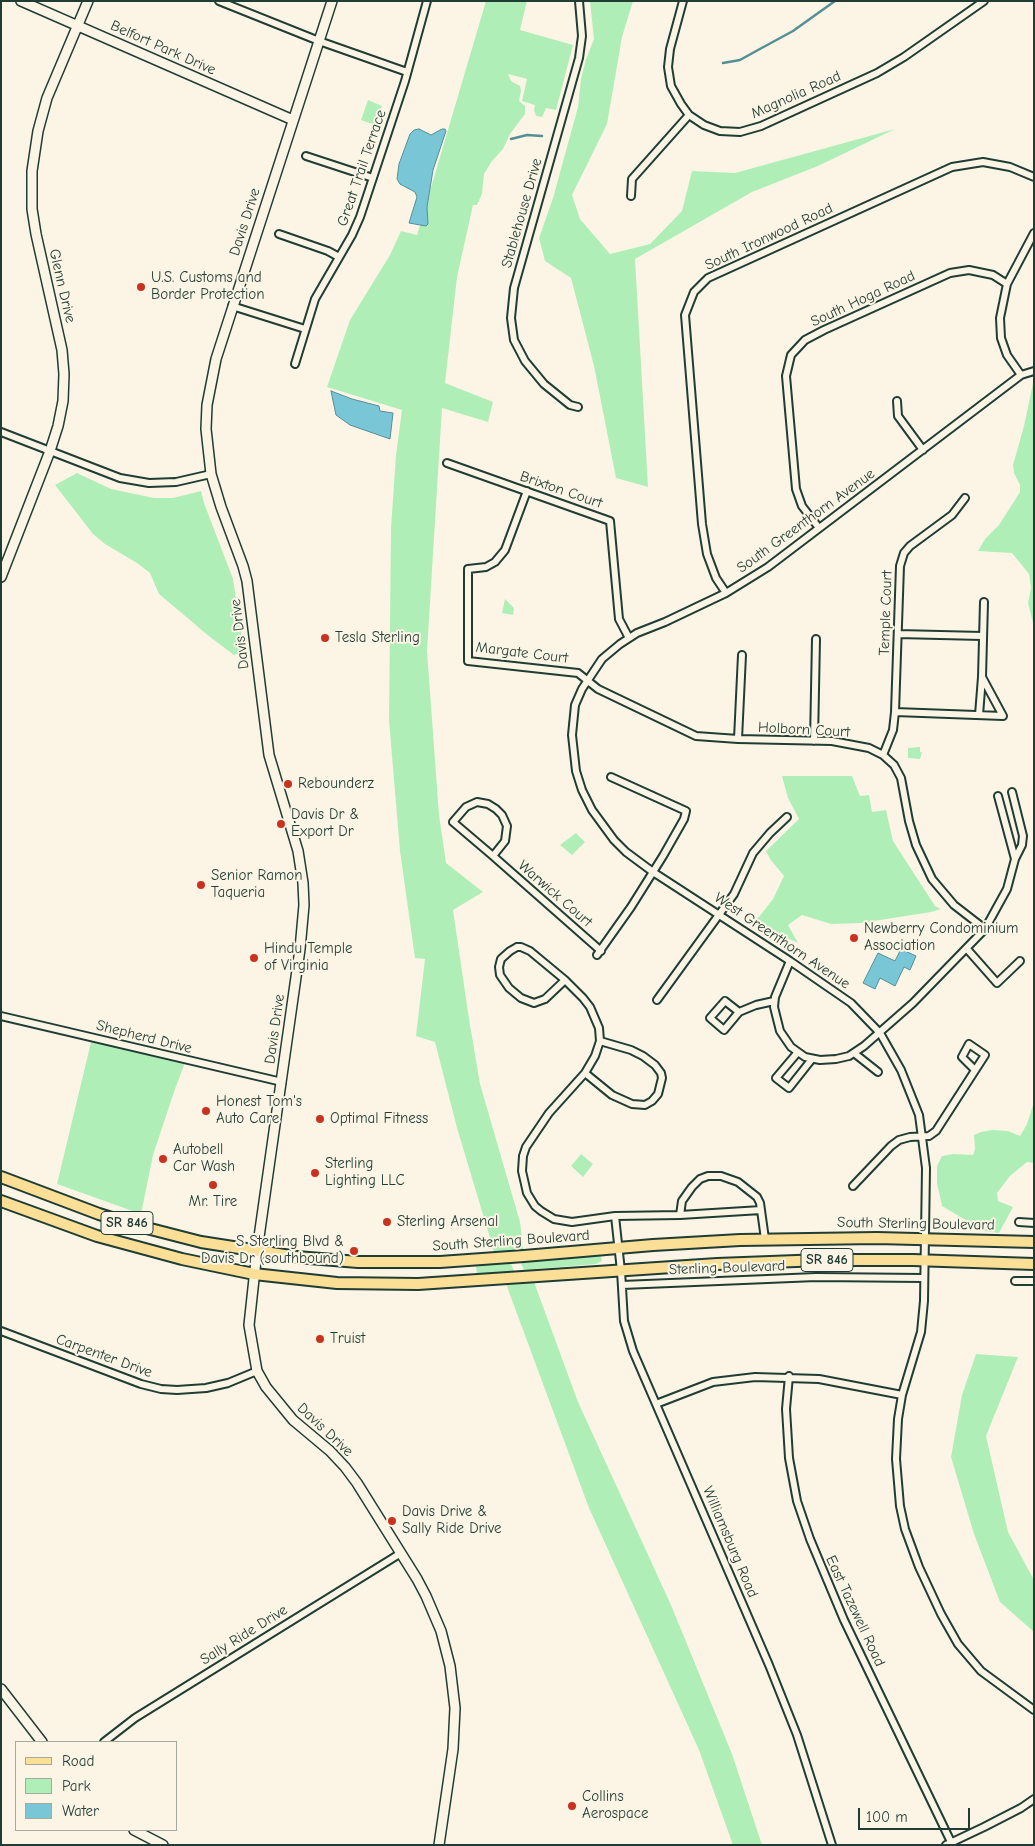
<!DOCTYPE html>
<style>
body{margin:0}
#map{position:relative;width:1035px;height:1846px;overflow:hidden;background:#fcf5e5;font-family:"Comic Neue",sans-serif}
canvas{display:block}
.frame{position:absolute;inset:0;border:2px solid #1f3d34;pointer-events:none}
.legend{position:absolute;left:15px;top:1741px;width:162px;height:90px;box-sizing:border-box;background:#fcf5e5;border:1px solid #a4ab9e;margin:0;padding:6px 9px;list-style:none;font-size:15px;color:#1f3d34}
.legend li{display:flex;align-items:center;gap:10px;height:25px}
.legend b{width:25px;border:1px solid #a4ab9e}
.scale{position:absolute;left:858px;top:1808px;width:112px;height:22px;box-sizing:border-box;border:2px solid #1f3d34;border-top:0;padding-left:6px;font-size:15px;line-height:18px;white-space:nowrap;color:#1f3d34;-webkit-text-stroke:4px #fcf5e5;paint-order:stroke}
</style>
<div id="map">
<canvas width="1035" height="1846"></canvas>
<div class="frame"></div>
<ul class="legend">
<li><b style="height:6px;background:#fbdf96"></b>Road</li>
<li><b style="height:14px;background:#afefb7"></b>Park</li>
<li><b style="height:14px;background:#79c6d7"></b>Water</li>
</ul>
<div class="scale">100 m</div>
</div>
<script>
const ctx = document.querySelector('canvas').getContext('2d');
ctx.lineJoin = 'round';
function fill(path, color) { ctx.fillStyle = color; ctx.fill(path, 'evenodd'); }
const shape = rows => new Path2D(rows.map(r => 'M' + r).join(''));
function stroke(path, color, width, dash) { ctx.strokeStyle = color; ctx.lineWidth = width; ctx.lineCap = dash ? 'butt' : 'round'; ctx.setLineDash(dash || []); ctx.stroke(path); }
function label(font, color, halo, rows, align = 'center') {
  ctx.font = font + ' "Comic Neue",sans-serif'; ctx.lineWidth = 4; ctx.setLineDash([]); ctx.textBaseline = 'middle'; ctx.strokeStyle = halo; ctx.fillStyle = color; for (const [text, x, y, turn = 0] of rows) {
    ctx.save(); ctx.translate(x, y); ctx.rotate((+turn || 0) * Math.PI / 180); ctx.textAlign = isNaN(turn) ? turn : align; if (halo) ctx.strokeText(text, 0, 0); ctx.fillText(text, 0, 0); ctx.restore();
  }
}
const green = shape([
 [486,1,527,1,520,30,573,45,556,110,546,108,542,117,536,116,534,110,535,105,522,101,527,79,508,74,511,81,520,86,521,91,519,101,525,106,525,114,510,134,503,149,492,161,484,174,482,194,477,205,473,205,457,277,445,383,493,402,488,422,442,408,427,651,439,815,446,863,483,892,453,910,469,1019,480,1084,520,1222,524,1256,496,1258,457,1128,435,1042,416,1036,425,959,415,958,400,851,389,720,391,528,396,455,402,410,327,387,350,320,390,255,401,231,417,235],
 [590,1,633,1,622,37,607,124,572,195,580,219,610,254,650,244,682,211,692,171,735,173,895,129,818,166,752,192,635,259,648,487,616,478,594,366,571,278,545,261,539,238,553,198,578,107,581,79,586,59,594,39],
 [368,100,382,106,375,125,361,120],
 [1034,378,1034,627,1028,603,1031,588,1029,574,1012,553,978,551,985,539,999,525,1020,492,1020,485,1014,473,1013,465,1024,426],
 [77,473,111,489,154,498,173,498,201,491,204,503,233,579,244,651,234,655,210,637,159,594,150,573,137,563,105,544,93,534,55,485],
 [505,599,514,608,513,615,502,613],
 [920,747,920,752,922,752,920,759,908,758,908,748],
 [782,776,852,776,860,796,869,795,872,812,886,810,893,841,935,906,941,909,931,912,861,923,831,924,802,915,788,925,798,943,772,931,754,919,759,917,773,899,784,876,770,859,766,851,799,819,788,798],
 [576,833,585,842,572,855,560,845],
 [92,1038,186,1060,175,1089,153,1155,141,1214,57,1184],
 [1034,1102,1034,1163,1027,1162,1010,1176,997,1193,998,1201,1013,1207,999,1233,984,1231,942,1206,937,1183,937,1166,942,1156,953,1154,973,1155,975,1149,974,1135,981,1132,993,1130,1008,1131,1020,1136,1027,1124],
 [581,1154,593,1164,583,1177,571,1166],
 [595,1255,601,1256,602,1261,596,1264,536,1269,525,1273,520,1261],
 [510,1261,515,1274,477,1277,476,1264],
 [534,1282,578,1402,671,1605,732,1754,762,1845,733,1845,699,1750,589,1508,506,1284],
 [976,1354,1018,1357,986,1436,1008,1532,1034,1580,1034,1632,1000,1602,974,1534,951,1457,962,1395]
]);
const water = shape([
 [419,129,431,135,442,129,445,129,446,131,433,170,427,207,428,224,426,226,409,223,417,197,415,192,400,184,397,179,399,164,410,134,414,130,419,129],
 [331,391,352,399,379,406,380,411,393,413,390,439,350,425,336,415,331,391],
 [901,949,916,956,910,970,904,967,895,986,880,978,875,989,863,983,878,953,895,961,901,949]
]);
const stream = shape([
 [723,63,740,60,758,50,793,31,835,1],
 [511,139,527,135,542,136]
]);
const street = shape([
 [219,1,319,41,407,72],
 [683,1,670,49,668,67,671,86,681,104,689,115,704,125,720,131,740,132,761,126,877,73,904,57,984,1],
 [306,156,373,178],
 [631,196,632,179,689,115],
 [279,234,328,251,339,257],
 [232,306,305,329],
 [295,364,315,299,352,235,360,217,405,81,427,1],
 [1034,371,1021,375,768,567,726,593,665,622,637,633,620,644,602,659,582,689,575,705,572,735,576,771,582,790,592,810,614,840,626,852,653,872,790,961,851,1003,880,1033,901,1070,919,1115,926,1168,924,1301,921,1332,902,1395,898,1419,896,1459,900,1506,905,1529,919,1567,941,1614,958,1644,981,1671,1034,1710],
 [1021,375,1007,355,1001,338,1000,318,1007,284,1034,233],
 [897,401,898,416,923,450],
 [578,407,570,405,544,384,525,361,514,340,511,318,514,288,579,58,582,36,579,1],
 [1,432,120,478,149,483,176,482,211,474],
 [447,463,610,521,619,619,629,638],
 [527,491,505,550,495,562,486,567,468,569,468,661,578,673,598,689,696,736,738,739,832,741,869,748,883,755,894,765,901,778,909,821,916,845,932,879,954,905,985,929],
 [819,528,802,506,796,489,786,376,791,355,805,340,824,330,950,273,969,270,993,275,1007,284],
 [726,593,716,578,707,554,702,524,685,315,694,292,708,278,952,167,983,162,1010,167,1034,177],
 [898,634,982,636],
 [895,712,1003,716,982,677],
 [979,715,982,677,984,602],
 [738,739,742,655],
 [814,741,816,639],
 [883,755,893,730,895,712,900,566,904,553,910,546,952,515,965,498],
 [998,796,1015,859],
 [477,802,488,804,496,809,502,815,507,826,505,841,493,856,453,822,466,807,477,802],
 [493,856,601,951],
 [517,947,521,947,530,951,565,980,545,999,534,1003,521,998,509,988,500,975,499,967,501,959,510,951,517,947],
 [967,949,997,983,1020,961],
 [597,955,631,907,663,856,684,819,686,811,611,777],
 [790,961,775,997,774,1007,780,1031,791,1047,805,1057,820,1060,836,1059,849,1056,864,1046,913,1003,985,929,1007,889,1015,859,1022,845,1023,836,1012,792],
 [565,980,583,998,590,1007,599,1028,600,1041,595,1056,585,1073,549,1113,526,1147,523,1156,522,1171,527,1193,535,1206,541,1211,554,1219,572,1222,615,1216,680,1215,761,1210],
 [657,1000,734,894,753,853,770,833,787,817],
 [725,1001,739,1012,724,1030,710,1018,725,1001],
 [739,1012,756,1005,774,1001],
 [1,1016,282,1082],
 [798,1052,776,1078,789,1088,812,1059],
 [854,1053,878,1072],
 [585,1073,612,1095,632,1104,645,1105,652,1101,658,1094,662,1078,661,1073,655,1065,643,1056,631,1050,600,1041],
 [853,1186,891,1146,899,1140,910,1137,929,1136,936,1131,985,1055,969,1044,962,1057,975,1070],
 [680,1215,682,1201,692,1187,700,1179,708,1176,721,1176,738,1182,757,1197,760,1203,765,1239],
 [615,1216,621,1271,624,1321,633,1351,769,1665,797,1735,832,1845],
 [1019,1222,1034,1223],
 [1015,1281,1034,1281],
 [622,1285,816,1277,923,1278],
 [1,1331,141,1384,161,1389,177,1390,206,1388,228,1383,257,1371],
 [789,1376,786,1409,789,1458,797,1501,810,1539,844,1620,951,1842],
 [656,1404,713,1382,755,1377,819,1379,902,1395],
 [104,1742,135,1718,401,1553],
 [946,1845,984,1827,1021,1808,1034,1799]
]);
const secondary = shape([
 [21,1,293,120],
 [332,1,216,359,207,405,206,429,211,474,221,507,243,566,247,581,269,755,298,851,303,883,304,905,300,949,257,1251,249,1325,257,1371,266,1387,293,1420,330,1451,345,1467,357,1483,417,1579,426,1596,441,1631,450,1666,455,1708,453,1749,439,1845],
 [1,577,50,451,58,426,63,401,64,374,62,350,36,234,32,209,32,171,38,131,47,98,88,1],
 [1,1689,42,1742],
 [134,1830,163,1845]
]);
const primary = shape([
 [1,1177,99,1214,131,1224,201,1242,297,1257,358,1262,440,1262,524,1256,653,1245,740,1240,877,1238,1034,1242],
 [1,1201,97,1236,182,1259,254,1274,337,1283,418,1284,717,1264,823,1260,913,1260,1034,1264]
]);
const markers = [
 [141,287,5,"#c8321e"],
 [325,638,5,"#c8321e"],
 [288,784,5,"#c8321e"],
 [281,824,5,"#c8321e"],
 [201,885,5,"#c8321e"],
 [854,938,5,"#c8321e"],
 [254,958,5,"#c8321e"],
 [206,1111,5,"#c8321e"],
 [320,1119,5,"#c8321e"],
 [163,1159,5,"#c8321e"],
 [315,1173,5,"#c8321e"],
 [213,1185,5,"#c8321e"],
 [387,1222,5,"#c8321e"],
 [354,1251,5,"#c8321e"],
 [320,1339,5,"#c8321e"],
 [392,1521,5,"#c8321e"],
 [572,1806,5,"#c8321e"]
];
const shields = [
 [127,1223,52],
 [827,1260,52]
];
const shieldNames = [
 ["SR 846",127,1223],
 ["SR 846",827,1260]
];
const streetNames = [
 ["Belfort Park Drive",163,48,24],
 ["Magnolia Road",796,95,-24],
 ["Great Trail Terrace",362,168,-71],
 ["Stablehouse Drive",522,213,-74],
 ["Davis Drive",245,222,-72],
 ["South Ironwood Road",769,237,-25],
 ["Glenn Drive",62,286,77],
 ["South Hoga Road",863,299,-25],
 ["Brixton Court",561,490,19],
 ["South Greenthorn Avenue",806,521,-36],
 ["Temple Court",886,613,-88],
 ["Davis Drive",240,634,-97],
 ["Margate Court",522,653,7],
 ["Holborn Court",804,730,3],
 ["Warwick Court",555,894,41],
 ["West Greenthorn Avenue",782,941,34],
 ["Davis Drive",275,1029,-82],
 ["Shepherd Drive",144,1037,14],
 ["South Sterling Boulevard",916,1224,1],
 ["South Sterling Boulevard",511,1241,-4],
 ["Sterling Boulevard",727,1268,-2],
 ["Carpenter Drive",104,1356,20],
 ["Davis Drive",325,1430,43],
 ["Williamsburg Road",730,1542,67],
 ["East Tazewell Road",855,1611,65],
 ["Sally Ride Drive",244,1635,-32]
];
const poiNames = [
 ["U.S. Customs and",151,278],
 ["Border Protection",151,295],
 ["Tesla Sterling",335,638],
 ["Rebounderz",298,784],
 ["Davis Dr &",291,815],
 ["Export Dr",291,832],
 ["Senior Ramon",211,876],
 ["Taqueria",211,893],
 ["Newberry Condominium",864,929],
 ["Association",864,946],
 ["Hindu Temple",264,949],
 ["of Virginia",264,966],
 ["Honest Tom's",216,1102],
 ["Auto Care",216,1119],
 ["Optimal Fitness",330,1119],
 ["Autobell",173,1150],
 ["Car Wash",173,1167],
 ["Sterling",325,1164],
 ["Lighting LLC",325,1181],
 ["Mr. Tire",213,1202,"center"],
 ["Sterling Arsenal",397,1222],
 ["S Sterling Blvd &",344,1242,"right"],
 ["Davis Dr (southbound)",344,1259,"right"],
 ["Truist",330,1339],
 ["Davis Drive &",402,1512],
 ["Sally Ride Drive",402,1529],
 ["Collins",582,1797],
 ["Aerospace",582,1814]
];
fill(green, '#afefb7');
fill(water, '#79c6d7');
stroke(water, '#558f96', 1);
stroke(stream, '#558f96', 2.5);
stroke(street, '#1f3d34', 10);
stroke(secondary, '#1f3d34', 12);
stroke(primary, '#1f3d34', 14);
stroke(street, '#fcf5e5', 6);
stroke(secondary, '#fcf5e5', 9);
stroke(primary, '#fbdf96', 10);
for (const [x, y, r, color] of markers) { const dot = new Path2D(); dot.arc(x, y, r, 0, 2 * Math.PI); ctx.fillStyle = color; ctx.fill(dot); stroke(dot, '#fcf5e5', 2); }
for (const [x, y, w] of shields) { const box = new Path2D(); box.roundRect(x - w / 2, y - 11.5, w, 23, 4); ctx.fillStyle = '#fcf5e5'; ctx.fill(box); stroke(box, '#1f3d34', 1); }
label('bold 14px', '#1f3d34', null, shieldNames);
label('15px', '#1f3d34', '#fcf5e5', streetNames);
label('15px', '#1f3d34', '#fcf5e5', poiNames, 'left');
</script>
